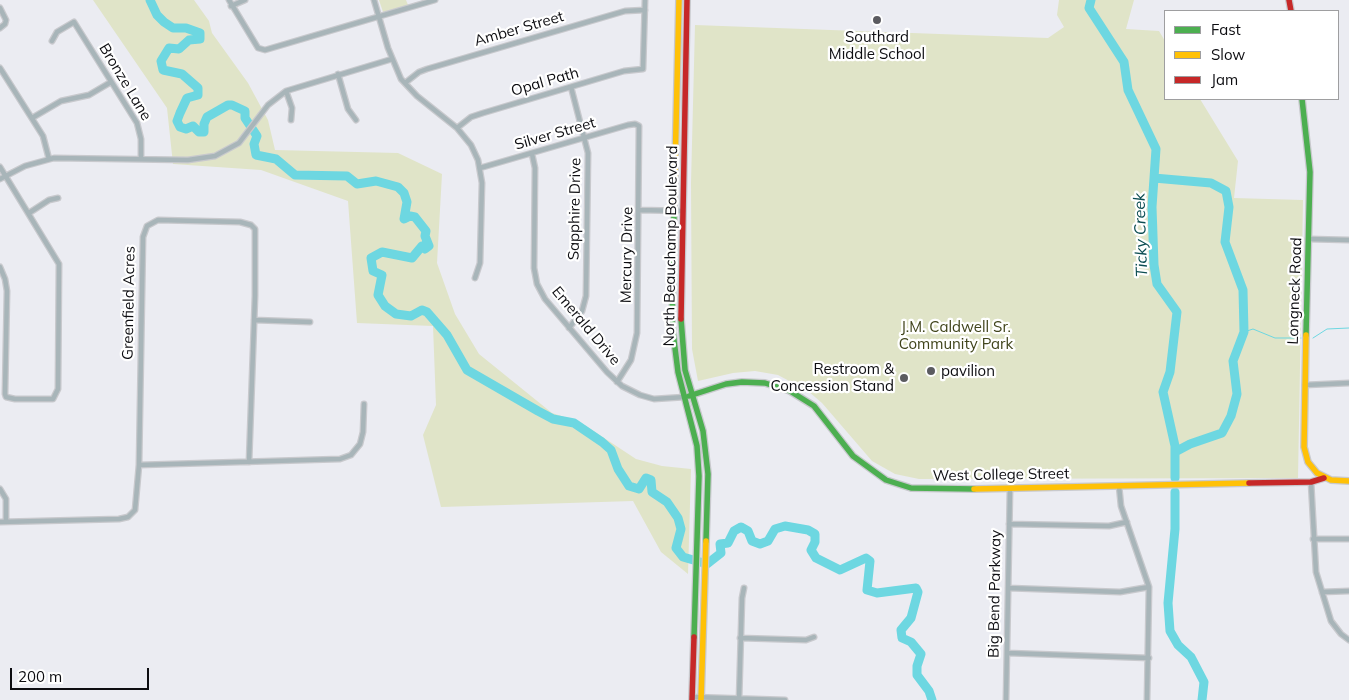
<!DOCTYPE html>
<style>
body{margin:0}
#map{position:relative;width:1349px;height:700px;overflow:hidden;background:#ebecf2;font-family:Mulish,sans-serif}
canvas{display:block}
.legend{position:absolute;left:1164px;top:10px;width:175px;height:90px;box-sizing:border-box;background:#fff;border:1px solid #9e9ea0;margin:0;padding:6px 9px;list-style:none;font-size:15px;color:#0d0d11}
.legend li{display:flex;align-items:center;gap:10px;height:25px}
.legend b{width:25px;border:1px solid #9e9ea0}
.scale{position:absolute;left:10px;top:668px;width:139px;height:22px;box-sizing:border-box;border:2px solid #0d0d11;border-top:0;padding-left:6px;font-size:15px;line-height:18px;white-space:nowrap;color:#0d0d11;-webkit-text-stroke:4px #fff;paint-order:stroke}
</style>
<div id="map">
<canvas width="1349" height="700"></canvas>
<ul class="legend">
<li><b style="height:6px;background:#4caf50"></b>Fast</li>
<li><b style="height:6px;background:#ffc107"></b>Slow</li>
<li><b style="height:6px;background:#c62828"></b>Jam</li>
</ul>
<div class="scale">200 m</div>
</div>
<script>
const ctx = document.querySelector('canvas').getContext('2d');
ctx.lineJoin = 'round';
function fill(path, color) { ctx.fillStyle = color; ctx.fill(path, 'evenodd'); }
const shape = rows => new Path2D(rows.map(r => 'M' + r).join(''));
function stroke(path, color, width, dash) { ctx.strokeStyle = color; ctx.lineWidth = width; ctx.lineCap = dash ? 'butt' : 'round'; ctx.setLineDash(dash || []); ctx.stroke(path); }
function label(font, color, halo, rows, align = 'center') {
  ctx.font = font + ' Mulish,sans-serif'; ctx.lineWidth = 4.5; ctx.setLineDash([]); ctx.textBaseline = 'middle'; ctx.strokeStyle = halo; ctx.fillStyle = color; for (const [text, x, y, turn = 0] of rows) {
    ctx.save(); ctx.translate(x, y); ctx.rotate((+turn || 0) * Math.PI / 180); ctx.textAlign = isNaN(turn) ? turn : align; if (halo) ctx.strokeText(text, 0, 0); ctx.fillText(text, 0, 0); ctx.restore();
  }
}
const green = shape([
 [93,0,194,0,209,21,212,33,248,83,268,120,275,150,398,153,442,174,437,263,455,314,479,354,552,413,580,422,636,459,662,466,691,469,688,574,661,552,633,501,441,507,423,435,436,405,433,326,357,323,348,201,261,170,173,164,167,108],
 [379,0,406,0,408,5,383,12],
 [1059,0,1134,0,1126,29,1159,31,1165,41,1165,99,1200,99,1238,161,1234,198,1303,200,1298,478,919,479,895,474,872,461,822,403,808,391,778,375,755,371,733,373,698,381,692,349,691,183,695,25,1048,38,1064,27,1057,15]
]);
const stream = shape([
 [1244,332,1253,329,1275,338,1301,338],
 [1313,338,1327,329,1349,328]
]);
const river = shape([
 [150,0,157,15,164,22,173,28,186,28,200,33,200,39,189,40,179,49,169,48,161,61,163,70,182,74,198,88,198,95,187,98,180,113,177,121,180,127,186,129,193,126,199,132,204,132,204,124,207,117,228,105,232,105,245,111,245,118,257,136,254,144,256,155,276,159,295,175,347,176,357,184,376,181,398,187,404,193,407,202,404,219,410,216,415,217,426,231,425,236,429,246,425,249,422,246,412,258,382,252,371,258,373,271,382,275,378,295,385,306,396,314,411,316,422,310,427,312,447,335,467,370,538,411,553,419,574,423,602,442,611,450,618,469,629,486,639,489,646,478,651,480,652,492,667,502,678,518,681,529,676,548,683,557,707,564,721,553,720,544,728,543,734,531,741,527,748,531,752,541,760,544,768,541,775,529,785,526,808,530,815,534,815,542,811,550,816,558,840,570,866,558,870,561,867,590,877,593,916,588,918,592,911,618,901,630,902,638,911,642,921,654,917,666,917,675,929,691,932,700],
 [1091,0,1089,8,1124,62,1128,90,1156,149,1152,207,1154,265,1157,284,1177,312,1170,372,1163,392,1175,446,1175,478],
 [1154,178,1211,183,1226,191,1229,207,1225,242,1243,290,1244,332,1233,361,1237,394,1231,416,1222,433,1190,444,1175,452],
 [1175,492,1175,529,1168,603,1170,631,1178,645,1191,657,1204,682,1202,700]
]);
const street = shape([
 [229,0,258,48,265,50,435,0],
 [374,0,388,48,401,79,417,96,457,128,471,145,478,160,482,183,480,263,475,278],
 [231,6,245,0],
 [0,8,6,20,5,24,0,28],
 [52,41,57,32,74,22,137,123,141,139,141,159],
 [0,68,43,136,49,159],
 [338,74,348,109,356,120],
 [405,83,419,72,427,69,625,11,645,10],
 [286,91,292,108,291,120],
 [32,118,61,101,89,95,111,82],
 [457,128,471,117,483,113,624,71,643,69,645,0],
 [532,154,535,168,534,268,537,284,545,299,607,372,622,386,640,395,654,399,685,397],
 [0,167,59,264,58,389,53,399,15,399,6,397,5,394,7,291,5,279,0,267],
 [480,168,628,125,635,124,639,126,637,333,631,360,617,382],
 [0,179,25,166,54,158,188,160,215,156,239,143,268,105,286,91,392,59],
 [640,210,683,211],
 [29,213,49,200,58,198],
 [1308,239,1349,240],
 [254,320,310,322],
 [569,328,582,311,586,296,588,153,571,87],
 [1305,385,1349,383],
 [139,465,340,459,351,455,360,444,363,432,364,404],
 [1311,482,1316,572,1331,621,1341,634,1349,640],
 [1119,486,1121,506,1149,587,1147,700],
 [0,489,6,499,6,522],
 [0,522,119,519,128,517,135,510,139,465,143,237,147,226,158,220,240,222,251,225,255,229,255,296,249,462],
 [1009,524,1109,526,1127,522],
 [1313,539,1349,539],
 [1008,588,1120,592,1149,587],
 [1322,592,1349,591],
 [740,638,806,640,814,637],
 [1007,653,1149,658],
 [692,697,785,700],
 [739,700,742,598,744,588],
 [1006,700,1010,488]
]);
const fast = shape([
 [1302,99,1310,172,1306,335],
 [674,211,672,324,678,372,697,446,699,476,694,637],
 [681,319,685,370,703,431,708,474,706,541],
 [689,396,726,384,742,382,765,383,790,391,814,406,853,456,886,480,911,488,974,489]
]);
const slow = shape([
 [674,211,679,0],
 [1306,335,1304,447,1308,462,1317,473,1331,480,1349,481],
 [974,489,1249,483],
 [701,700,706,541]
]);
const jam = shape([
 [1289,0,1291,11],
 [681,319,687,0],
 [1249,483,1311,482,1324,478],
 [692,700,694,637]
]);
const markers = [
 [877,20,5,"#5b5b60"],
 [931,371,5,"#5b5b60"],
 [904,378,5,"#5b5b60"]
];
const streetNames = [
 ["Amber Street",519,29,-16],
 ["Bronze Lane",125,82,59],
 ["Opal Path",545,82,-16],
 ["Silver Street",555,134,-16],
 ["Sapphire Drive",575,209,-89],
 ["North Beauchamp Boulevard",671,246,-89],
 ["Mercury Drive",627,255,-89],
 ["Longneck Road",1295,291,-88],
 ["Greenfield Acres",129,303,-89],
 ["Emerald Drive",586,326,50],
 ["West College Street",1001,475,-1],
 ["Big Bend Parkway",995,594,-89]
];
const poiNames = [
 ["Southard",877,37],
 ["Middle School",877,54],
 ["Restroom &",894,369,"right"],
 ["Concession Stand",894,386,"right"],
 ["pavilion",941,371,"left"]
];
const parkNames = [
 ["J.M. Caldwell Sr.",956,327],
 ["Community Park",956,344]
];
const waterNames = [
 ["Ticky Creek",1141,235,-92]
];
fill(green, '#e0e4c8');
stroke(stream, '#6dd7e1', 1);
stroke(river, '#6dd7e1', 9);
stroke(street, '#c8c9cd', 7);
stroke(fast, '#c8c9cd', 8);
stroke(slow, '#c8c9cd', 8);
stroke(jam, '#c8c9cd', 8);
stroke(street, '#a8b5b9', 4.5);
stroke(fast, '#4caf50', 5.5);
stroke(slow, '#ffc107', 5.5);
stroke(jam, '#c62828', 5.5);
for (const [x, y, r, color] of markers) { const dot = new Path2D(); dot.arc(x, y, r, 0, 2 * Math.PI); ctx.fillStyle = color; ctx.fill(dot); stroke(dot, '#fff', 2); }
label('15px', '#0d0d11', '#fff', streetNames);
label('15px', '#0d0d11', '#fff', poiNames);
label('15px', '#40441b', '#fff', parkNames);
label('italic 16px', '#0c4d52', '#fff', waterNames);
</script>
